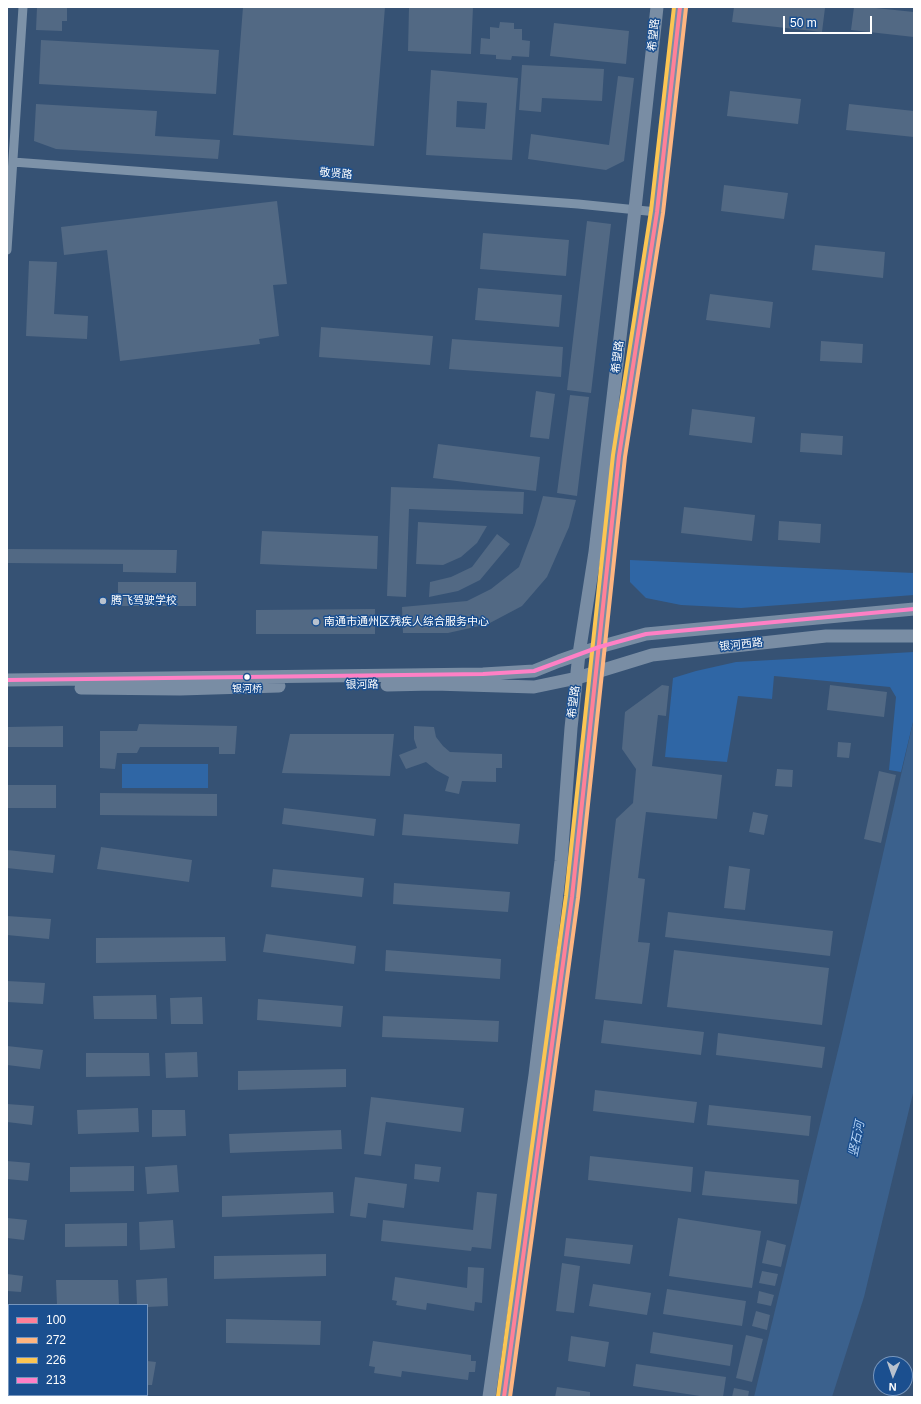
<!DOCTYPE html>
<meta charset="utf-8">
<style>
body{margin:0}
#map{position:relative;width:921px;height:1404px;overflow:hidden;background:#365274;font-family:Helvetica,sans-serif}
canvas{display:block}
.frame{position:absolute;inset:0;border:8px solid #fff;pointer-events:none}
.legend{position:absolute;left:8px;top:1304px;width:140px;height:92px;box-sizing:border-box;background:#1b4f8f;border:1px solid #7695bc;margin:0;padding:5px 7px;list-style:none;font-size:12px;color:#fff}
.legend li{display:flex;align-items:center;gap:8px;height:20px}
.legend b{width:20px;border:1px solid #7695bc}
.north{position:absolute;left:873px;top:1356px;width:40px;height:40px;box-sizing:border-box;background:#1b4f8f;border:1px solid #7695bc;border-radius:50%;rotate:182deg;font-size:11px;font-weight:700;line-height:16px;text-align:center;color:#fff}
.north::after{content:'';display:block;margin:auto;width:14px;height:18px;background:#b9c2ce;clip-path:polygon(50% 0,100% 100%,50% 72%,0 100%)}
.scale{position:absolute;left:783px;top:16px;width:89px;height:18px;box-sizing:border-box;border:2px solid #fff;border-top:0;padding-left:5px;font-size:12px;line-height:14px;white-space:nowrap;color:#fff;-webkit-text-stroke:3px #1b4f8f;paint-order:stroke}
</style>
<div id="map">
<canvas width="921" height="1404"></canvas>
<div class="frame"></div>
<ul class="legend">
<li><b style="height:5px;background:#ff8098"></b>100</li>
<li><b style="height:5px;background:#ffb580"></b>272</li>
<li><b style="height:5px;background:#fcc553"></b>226</li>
<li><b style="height:5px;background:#ff80c5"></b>213</li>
</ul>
<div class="north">N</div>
<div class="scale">50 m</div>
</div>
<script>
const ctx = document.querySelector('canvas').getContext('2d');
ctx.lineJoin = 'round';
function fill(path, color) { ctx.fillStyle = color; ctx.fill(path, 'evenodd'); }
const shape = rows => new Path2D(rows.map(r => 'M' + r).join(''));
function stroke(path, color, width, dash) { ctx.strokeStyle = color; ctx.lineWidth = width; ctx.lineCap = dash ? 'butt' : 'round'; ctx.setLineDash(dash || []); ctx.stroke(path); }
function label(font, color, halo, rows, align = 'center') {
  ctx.font = font + ' Helvetica,"Noto Sans SC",sans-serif'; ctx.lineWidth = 3; ctx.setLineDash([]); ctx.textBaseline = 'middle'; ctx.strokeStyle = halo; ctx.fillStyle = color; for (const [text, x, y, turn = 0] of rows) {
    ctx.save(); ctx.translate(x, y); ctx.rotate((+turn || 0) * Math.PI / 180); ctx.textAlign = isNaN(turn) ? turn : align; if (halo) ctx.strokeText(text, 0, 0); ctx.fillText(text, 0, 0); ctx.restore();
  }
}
const green = shape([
 [630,560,914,573,914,595,741,608,681,605,646,598,630,582],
 [914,652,914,718,901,772,889,770,896,697,890,687,774,676,772,699,738,696,727,762,665,757,673,678,696,671,736,662],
 [122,764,208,764,208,788,122,788]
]);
const water = shape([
 [914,718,914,1089,864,1297,832,1397,754,1397,841,1038]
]);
const building = shape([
 [37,7,67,7,67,21,62,21,62,31,36,30],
 [243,7,385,7,374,146,233,135],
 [409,7,473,7,471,54,408,51],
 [734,7,825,8,822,32,732,22],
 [854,7,866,7,914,12,914,37,851,30],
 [500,22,514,23,514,29,522,29,522,40,530,41,529,57,512,56,511,60,496,59,496,55,480,54,481,38,490,39,490,27,499,28],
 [554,23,629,31,626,64,550,56],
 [41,40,219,50,216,94,39,84],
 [522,65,604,69,602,101,542,98,541,112,519,110],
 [431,70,518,78,512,160,426,155],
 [457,101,487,103,485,129,456,127],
 [618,76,634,78,624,161,606,170,528,159,531,134,609,145],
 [730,91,801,99,798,124,727,116],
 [36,104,157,111,155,136,220,140,218,159,56,149,34,141],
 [849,104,914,111,914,137,846,130],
 [724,185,788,193,784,219,721,211],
 [277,201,287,284,273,285,279,336,259,339,260,344,120,361,107,250,64,255,61,227],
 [587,221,611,224,591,393,567,390],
 [483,233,569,240,566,276,480,269],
 [815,245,885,252,883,278,812,270],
 [29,261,57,262,54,314,88,316,87,339,26,336],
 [478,288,562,295,559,327,475,320],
 [710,294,773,302,770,328,706,320],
 [321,327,433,336,430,365,319,357],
 [452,339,563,347,561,377,449,369],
 [821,341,863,344,862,363,820,361],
 [536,391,555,394,549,439,530,437],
 [570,395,589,397,577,496,557,493],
 [692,409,755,417,752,443,689,435],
 [801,433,843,436,842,455,800,452],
 [438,444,540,457,536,491,433,478],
 [391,487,524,492,523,514,409,509,406,597,387,596],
 [543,496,576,500,569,527,547,577,522,606,488,624,448,633,403,633,402,607,467,601,491,589,519,567,535,525],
 [684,507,755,515,752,541,681,533],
 [779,521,821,524,820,543,778,540],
 [418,522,487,526,477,543,461,557,443,565,416,564],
 [262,531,378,536,377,569,260,564],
 [497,534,510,544,480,580,458,591,429,597,430,582,451,577,472,567],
 [7,549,177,550,176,573,123,572,123,564,7,563],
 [118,582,196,582,196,606,118,606],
 [375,609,375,634,256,634,256,610],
 [662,685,669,686,666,716,658,715,652,766,722,775,717,819,646,812,638,878,645,879,638,942,650,943,642,1004,595,999,616,819,633,803,636,769,622,749,625,712],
 [830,685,887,692,884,717,827,710],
 [139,724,237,726,235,754,219,754,219,747,140,747,137,753,117,753,115,769,100,768,100,731,137,731],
 [63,726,63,747,7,747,7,727],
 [414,726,434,727,436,737,443,746,450,752,502,754,502,768,496,768,496,782,462,781,459,794,445,791,449,777,436,770,426,762,406,769,399,755,417,748,414,739],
 [290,734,394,734,390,776,282,773],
 [838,742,851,743,849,758,837,757],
 [777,769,793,770,792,787,775,786],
 [879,771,896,775,881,843,864,839],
 [7,785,56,785,56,808,7,808],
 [100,793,217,794,217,816,100,815],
 [284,808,376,819,374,836,282,824],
 [753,812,768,815,764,835,749,832],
 [404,814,520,824,518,844,402,835],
 [101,847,192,860,189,882,97,869],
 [7,850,55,855,53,873,7,868],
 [729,866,750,869,745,910,724,908],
 [273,869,364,878,362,897,271,887],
 [394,883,510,892,508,912,393,904],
 [668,912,833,931,830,956,665,937],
 [7,916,51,919,49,939,7,935],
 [266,934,356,946,354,964,263,952],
 [225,937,226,961,96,963,96,938],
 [386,950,501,959,500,979,385,971],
 [674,950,829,968,822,1025,667,1007],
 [7,981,45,983,43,1004,7,1002],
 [156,995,157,1019,94,1019,93,996],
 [202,997,203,1024,171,1024,170,998],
 [258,999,343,1006,341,1027,257,1020],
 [383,1016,499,1021,498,1042,382,1037],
 [604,1020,704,1032,701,1055,601,1043],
 [718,1033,825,1047,822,1068,716,1055],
 [7,1046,43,1050,40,1069,7,1065],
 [197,1052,198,1077,166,1078,165,1053],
 [86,1053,149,1053,150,1076,86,1077],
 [346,1069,346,1087,238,1090,238,1071],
 [595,1090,697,1102,694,1123,593,1111],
 [371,1097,464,1108,461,1132,386,1122,381,1156,364,1154],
 [7,1104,34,1106,32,1125,7,1122],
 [709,1105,811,1116,809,1136,707,1125],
 [138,1108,139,1132,78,1134,77,1110],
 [152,1110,185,1110,186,1136,152,1137],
 [341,1130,342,1149,230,1153,229,1134],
 [590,1156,693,1167,691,1192,588,1180],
 [7,1161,30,1163,28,1181,7,1179],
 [415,1164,441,1167,439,1182,414,1179],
 [177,1165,179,1192,147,1194,145,1167],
 [134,1166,134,1191,70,1192,70,1167],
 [705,1171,799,1180,797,1204,702,1195],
 [355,1177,407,1184,404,1208,368,1203,366,1218,350,1216],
 [333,1192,334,1213,222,1217,222,1196],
 [477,1192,497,1194,491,1249,472,1247,471,1251,381,1241,383,1220,473,1230],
 [7,1218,27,1220,24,1240,7,1238],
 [678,1218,761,1231,752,1288,669,1276],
 [173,1220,175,1248,140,1250,139,1222],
 [127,1223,127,1246,65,1247,65,1224],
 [566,1238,633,1245,630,1264,564,1256],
 [767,1240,786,1245,781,1267,762,1263],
 [326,1254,326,1276,214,1279,214,1256],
 [562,1263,580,1266,574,1313,556,1311],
 [468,1267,484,1268,482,1303,475,1302,474,1311,427,1303,426,1310,396,1305,397,1301,392,1300,395,1277,467,1288],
 [762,1271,778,1274,775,1286,759,1283],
 [7,1274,23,1276,21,1292,7,1291],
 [167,1278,168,1306,147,1307,147,1305,137,1305,136,1280],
 [56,1280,118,1280,119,1305,57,1305],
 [593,1284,651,1293,647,1315,589,1306],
 [667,1289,746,1301,742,1326,663,1314],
 [759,1291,774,1295,771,1306,757,1303],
 [756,1311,770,1315,767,1330,752,1326],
 [226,1319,321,1321,320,1345,226,1343],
 [7,1332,9,1332,9,1351,7,1351],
 [653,1332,733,1345,730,1366,650,1353],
 [746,1335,763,1339,752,1382,736,1378],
 [571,1336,609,1342,605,1367,568,1361],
 [373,1341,471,1355,471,1361,476,1361,475,1372,469,1372,468,1380,402,1371,401,1377,374,1373,375,1367,369,1366],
 [147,1361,156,1362,152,1385,147,1385],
 [636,1364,726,1377,723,1397,707,1397,633,1386],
 [557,1387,590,1392,590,1397,555,1397],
 [734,1388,749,1391,748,1397,732,1397]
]);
const street = shape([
 [13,162,578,204,657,212],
 [7,250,23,7]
]);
const secondary = shape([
 [7,680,483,674,534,671,559,661,599,647,646,634,914,609],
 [387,685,434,684,534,687,577,678,652,655,826,636,914,636],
 [81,688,180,689,279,686],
 [489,1397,535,1075,561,861,571,728,579,654,595,552,635,209,657,7],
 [504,1397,572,897,619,456,657,212,680,7]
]);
const bus1 = shape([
 [504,1397,572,897,619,456,657,212,680,7]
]);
const bus2 = shape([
 [510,1397,578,898,625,457,663,213,686,8]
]);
const bus3 = shape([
 [498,1396,566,896,613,455,651,211,674,7]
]);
const bus4 = shape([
 [7,680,483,674,534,671,599,647,646,634,914,609]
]);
const markers = [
 [103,601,4,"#b9c2ce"],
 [316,622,4,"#b9c2ce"],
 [247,677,3.5,"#fff"]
];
const busNames = [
 ["银河桥",247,689]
];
const streetNames = [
 ["希望路",654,35,-84],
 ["敬贤路",336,174,4],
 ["希望路",618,357,-83],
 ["银河西路",741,645,-6],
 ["银河路",362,685,-1],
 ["希望路",574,702,-83]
];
const poiNames = [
 ["腾飞驾驶学校",111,601],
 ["南通市通州区残疾人综合服务中心",324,622]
];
const waterNames = [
 ["竖石河",857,1139,-78]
];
fill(green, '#2f66a5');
fill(water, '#3b618d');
fill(building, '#526984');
stroke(street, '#7d92a8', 9);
stroke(secondary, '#798da4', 13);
stroke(bus1, '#ff8098', 4);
stroke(bus2, '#ffb580', 4);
stroke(bus3, '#fcc553', 4);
stroke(bus4, '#ff80c5', 4);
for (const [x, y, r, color] of markers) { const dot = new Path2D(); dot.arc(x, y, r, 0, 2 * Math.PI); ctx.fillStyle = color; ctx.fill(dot); stroke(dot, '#1b4f8f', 1.5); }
label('10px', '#fff', '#1b4f8f', busNames);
label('11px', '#fff', '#1b4f8f', streetNames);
label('11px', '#fff', '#1b4f8f', poiNames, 'left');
label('italic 12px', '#b5d3f5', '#1b4f8f', waterNames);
</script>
